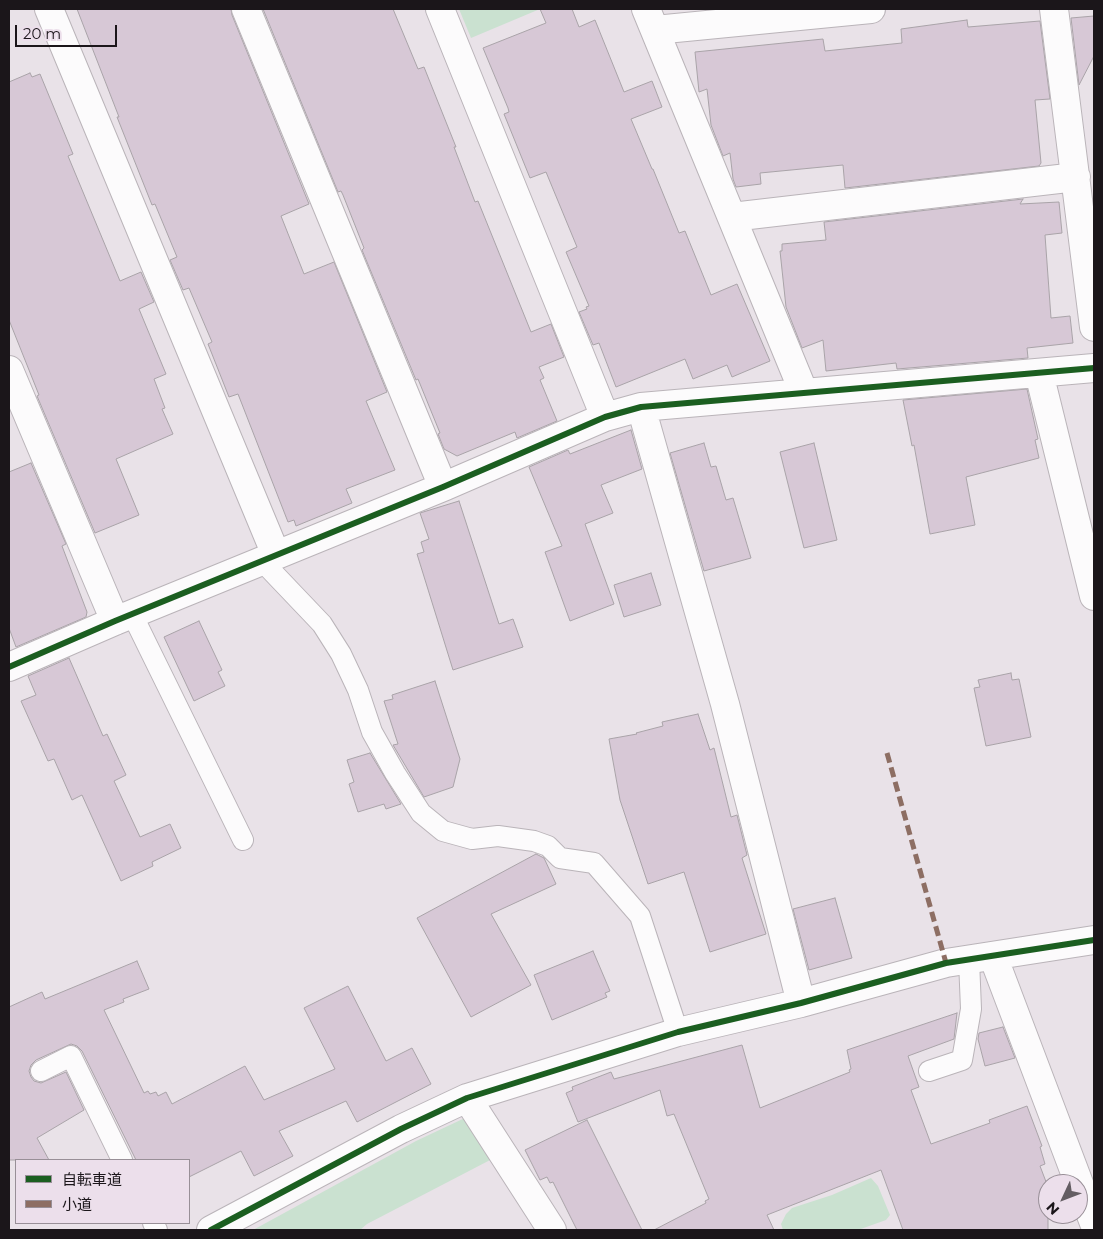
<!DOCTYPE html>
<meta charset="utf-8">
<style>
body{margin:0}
#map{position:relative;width:1103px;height:1239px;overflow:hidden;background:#e9e2e8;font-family:Montserrat,"Noto Sans JP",sans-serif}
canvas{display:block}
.frame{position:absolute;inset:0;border:10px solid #1b161a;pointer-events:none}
.legend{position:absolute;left:15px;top:1159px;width:175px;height:65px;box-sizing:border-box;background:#ecdfeb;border:1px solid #988f97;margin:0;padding:6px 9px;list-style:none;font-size:15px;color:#1b161a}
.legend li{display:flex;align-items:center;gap:10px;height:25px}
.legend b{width:25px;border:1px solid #988f97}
.north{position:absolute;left:1038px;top:1174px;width:50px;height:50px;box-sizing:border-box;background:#ecdfeb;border:1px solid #988f97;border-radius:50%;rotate:227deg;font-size:14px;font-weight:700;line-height:20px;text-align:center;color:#1b161a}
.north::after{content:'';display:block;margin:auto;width:18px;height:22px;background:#635d62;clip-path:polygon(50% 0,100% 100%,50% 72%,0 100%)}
.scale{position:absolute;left:15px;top:25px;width:102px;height:22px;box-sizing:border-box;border:2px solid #1b161a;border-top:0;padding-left:6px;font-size:15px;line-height:18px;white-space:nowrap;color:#1b161a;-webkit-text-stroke:4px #ecdfeb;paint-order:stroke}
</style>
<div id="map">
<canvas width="1103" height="1239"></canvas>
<div class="frame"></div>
<ul class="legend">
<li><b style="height:6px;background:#1b5e20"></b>自転車道</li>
<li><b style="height:6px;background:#8d6e63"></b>小道</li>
</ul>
<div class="north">N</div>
<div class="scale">20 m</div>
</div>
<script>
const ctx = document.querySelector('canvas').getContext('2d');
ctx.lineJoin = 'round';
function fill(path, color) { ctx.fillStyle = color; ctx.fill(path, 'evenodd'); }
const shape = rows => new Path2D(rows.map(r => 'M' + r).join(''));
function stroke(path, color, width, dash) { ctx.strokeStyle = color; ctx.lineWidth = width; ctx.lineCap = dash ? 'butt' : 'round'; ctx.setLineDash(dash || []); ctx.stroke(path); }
const green = shape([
 [459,9,540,9,471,38],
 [467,1117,494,1158,367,1224,360,1230,253,1230,416,1141],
 [871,1178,878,1186,890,1215,886,1220,858,1230,783,1230,781,1224,786,1214,792,1208,832,1195]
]);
const building = shape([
 [77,9,231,9,232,15,309,204,281,216,304,274,334,262,387,392,366,401,395,470,346,489,352,503,296,526,294,520,288,522,238,394,229,397,208,344,212,342,189,288,183,290,170,260,177,257,155,204,152,205,117,117,119,117,77,9],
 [263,9,393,9,418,69,424,67,456,147,454,147,475,202,478,201,531,332,551,324,564,357,539,367,544,378,540,380,557,421,517,438,515,432,457,456,444,449,438,434,440,433,418,379,416,380,362,250,364,248,343,195,341,191,338,192,263,9],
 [540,9,572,9,579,27,595,20,624,92,652,81,662,107,631,119,652,169,653,169,679,233,685,231,711,295,737,284,770,361,732,377,727,365,693,379,685,359,616,387,599,343,593,345,579,312,587,309,586,307,589,306,566,252,577,247,546,172,530,178,504,114,509,112,508,108,483,48,546,23,540,9],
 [1094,16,1094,56,1079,85,1071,18,1094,16],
 [967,20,968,27,1040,21,1050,99,1035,100,1041,163,1039,166,845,188,843,165,760,173,761,184,736,187,733,179,730,153,723,156,711,125,707,89,699,92,695,52,823,39,825,51,902,43,901,29,967,20],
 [30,73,32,77,40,74,73,154,68,156,120,281,141,272,154,302,139,309,166,374,154,379,165,408,162,409,173,434,116,459,139,515,95,533,37,396,39,395,9,320,9,82,30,73],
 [1023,199,1020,204,1059,202,1062,233,1045,235,1051,318,1070,316,1073,343,1027,348,1028,358,897,369,896,363,826,371,823,340,802,348,786,307,780,251,782,251,782,244,826,240,824,222,1023,199],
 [1027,389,1038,439,1035,440,1039,458,966,477,975,525,930,534,914,445,912,446,903,400,1027,389],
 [631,430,642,469,601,485,613,513,585,524,614,604,570,621,545,552,562,546,529,467,568,450,570,454,631,430],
 [704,443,711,467,716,466,726,500,733,498,751,558,704,571,670,453,704,443],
 [814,443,837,540,804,548,780,452,814,443],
 [31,463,66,544,62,546,87,612,86,617,16,647,9,628,9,472,31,463],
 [459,501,499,624,513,619,523,647,453,670,417,554,424,552,421,542,429,539,420,513,459,501],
 [651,573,661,605,624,617,614,585,651,573],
 [199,621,222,670,218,672,225,686,194,701,164,637,199,621],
 [69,658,103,736,107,734,126,775,114,781,140,837,170,824,181,848,152,862,153,866,121,881,82,795,72,800,54,759,48,761,21,701,36,695,28,676,69,658],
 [1011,673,1012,680,1019,679,1031,737,986,746,974,688,980,687,978,680,1011,673],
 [435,681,460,759,453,787,424,797,393,745,398,744,384,701,393,699,392,695,435,681],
 [698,714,710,750,714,748,731,817,737,815,747,855,742,858,766,934,710,952,684,872,648,884,620,800,609,739,637,734,636,733,663,726,662,722,698,714],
 [370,753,401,804,386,809,384,804,358,812,349,784,354,782,347,760,370,753],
 [536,854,544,858,556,884,491,914,531,985,471,1017,417,918,536,854],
 [835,898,852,958,809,970,793,909,835,898],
 [593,951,610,991,605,993,607,997,552,1020,534,975,593,951],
 [137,961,149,989,123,999,124,1002,104,1010,144,1093,148,1091,150,1094,156,1092,158,1096,166,1092,172,1104,245,1066,264,1100,335,1069,304,1008,348,986,386,1061,412,1048,431,1084,357,1122,346,1101,279,1131,293,1156,254,1176,241,1151,189,1177,189,1160,136,1160,82,1051,77,1046,71,1044,36,1060,31,1065,29,1071,31,1077,34,1081,41,1083,66,1072,84,1110,37,1138,49,1160,9,1160,9,1007,42,992,45,999,137,961],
 [957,1013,954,1039,908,1056,919,1087,911,1090,931,1144,990,1123,989,1120,1027,1106,1042,1146,1040,1147,1045,1164,1040,1166,1048,1187,1048,1230,903,1230,881,1170,767,1215,774,1230,654,1230,706,1203,705,1201,709,1199,674,1114,667,1116,660,1090,578,1122,566,1093,573,1090,572,1087,611,1072,614,1079,742,1045,760,1108,850,1072,849,1070,851,1069,847,1050,957,1013],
 [1003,1027,1015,1058,985,1066,978,1039,979,1033,1003,1027],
 [587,1120,642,1230,577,1230,553,1182,550,1183,547,1177,540,1180,525,1150,587,1120]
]);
const service = shape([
 [262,561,322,624,341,654,358,690,372,732,395,773,421,813,443,831,472,839,498,836,534,841,548,846,560,858,594,863,640,916,678,1032],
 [132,614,243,840],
 [41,1071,71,1056,122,1160],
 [929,1071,962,1060,971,1009,969,960],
 [153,1223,157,1230]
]);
const minor = shape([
 [49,9,276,555],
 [246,9,443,487],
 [440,9,605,417],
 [646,9,804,393],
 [1054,9,1094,327],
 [655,30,871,9],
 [732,217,1076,177],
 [9,370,115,621],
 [1039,373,1094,596],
 [641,407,725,704,801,1003],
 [9,667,115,621,443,487,605,417,641,407,1094,368],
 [993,956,1094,1223],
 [467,1098,552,1230],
 [211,1230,401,1129,467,1098,678,1032,801,1003,946,963,1094,940]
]);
const quiet = shape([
 [887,753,946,963]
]);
const cycleway = shape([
 [9,667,115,621,443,487,605,417,641,407,1094,368],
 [211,1230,401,1129,467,1098,678,1032,801,1003,946,963,1094,940]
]);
fill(green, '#cae1d0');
fill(building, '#d7c8d6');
stroke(building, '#a9a3a8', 1);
stroke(service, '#bab4b9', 22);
stroke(minor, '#bab4b9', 30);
stroke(service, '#fcfbfc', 20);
stroke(minor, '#fcfbfc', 28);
stroke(quiet, '#8d6e63', 5, [10, 5]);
stroke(cycleway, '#1b5e20', 6);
</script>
